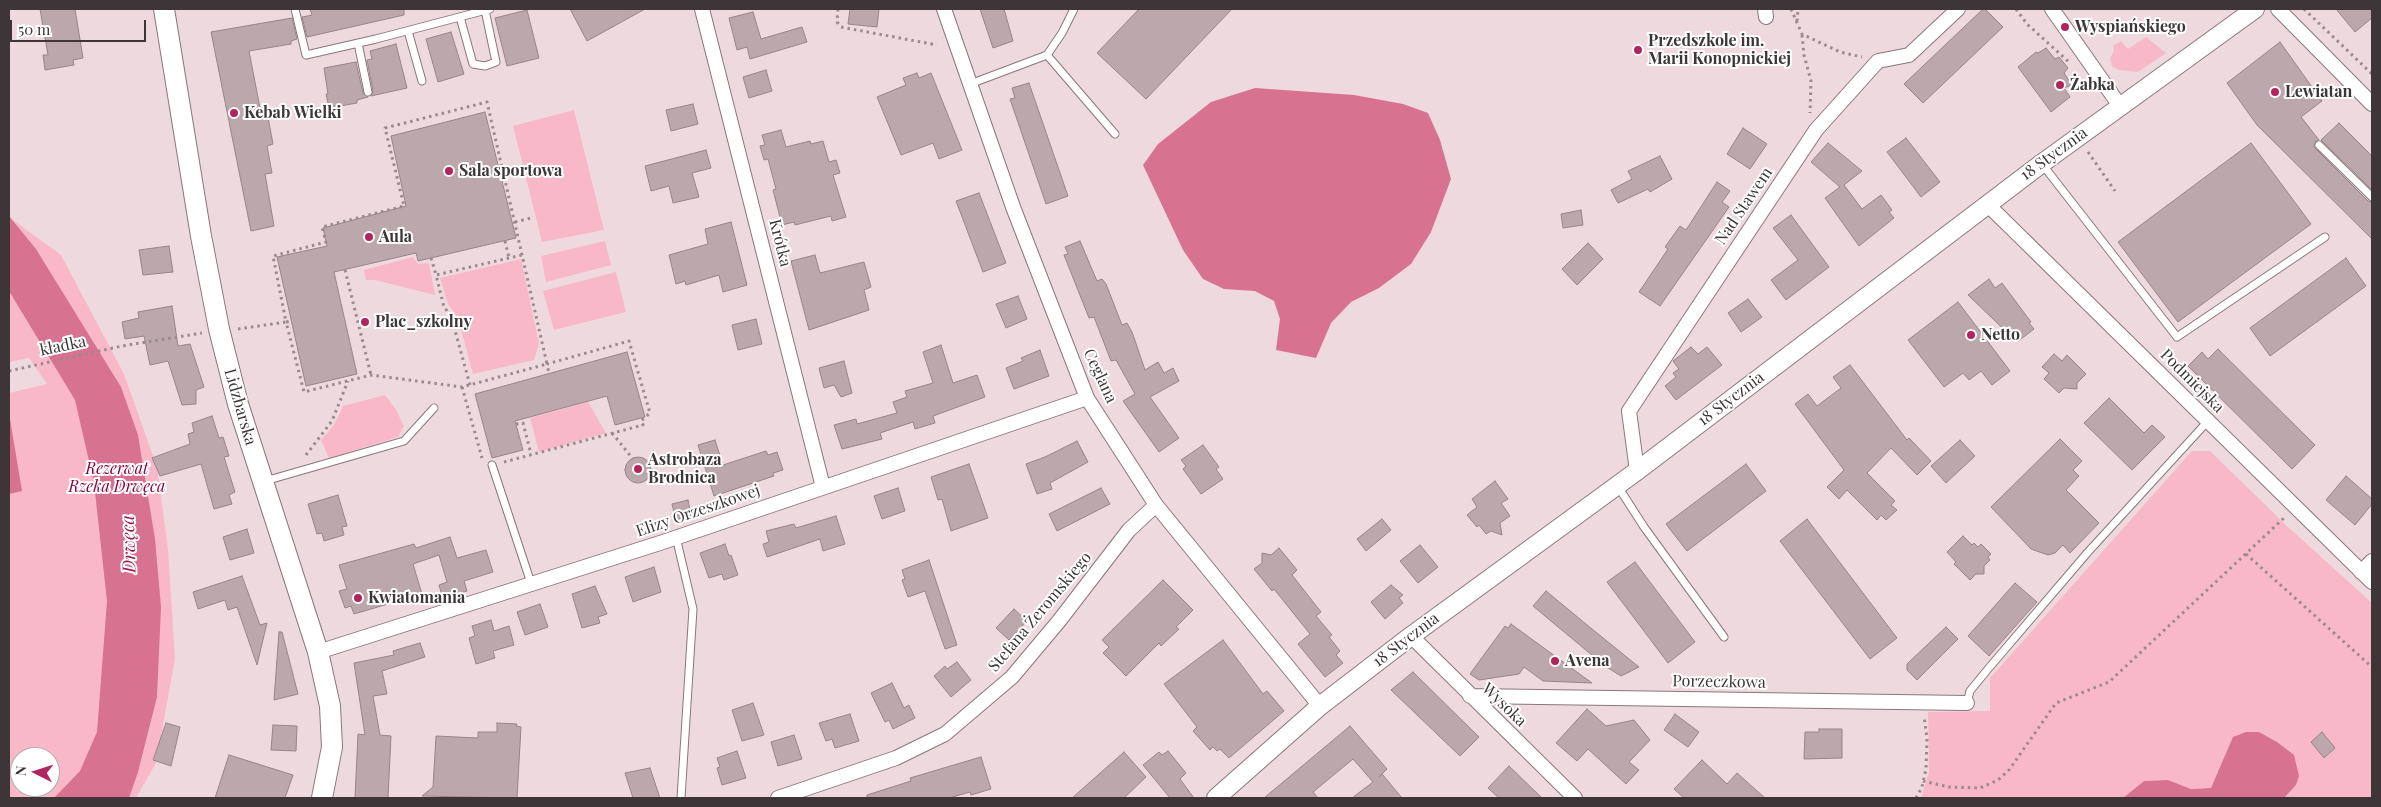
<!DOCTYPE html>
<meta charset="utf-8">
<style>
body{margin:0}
#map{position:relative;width:2381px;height:807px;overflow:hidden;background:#eed9de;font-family:"Playfair Display",serif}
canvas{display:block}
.frame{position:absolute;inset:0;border:10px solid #3d3537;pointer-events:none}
.north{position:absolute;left:10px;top:747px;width:50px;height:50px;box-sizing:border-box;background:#fff;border:1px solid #b1aeaf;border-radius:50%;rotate:275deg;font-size:14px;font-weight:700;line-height:20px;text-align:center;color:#3d3537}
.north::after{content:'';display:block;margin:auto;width:18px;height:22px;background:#b1245d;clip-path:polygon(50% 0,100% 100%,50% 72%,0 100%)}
.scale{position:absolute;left:10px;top:20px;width:136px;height:22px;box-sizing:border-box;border:2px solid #3d3537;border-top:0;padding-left:6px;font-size:15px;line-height:18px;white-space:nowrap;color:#3d3537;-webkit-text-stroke:4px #fff;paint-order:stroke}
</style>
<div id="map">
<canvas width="2381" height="807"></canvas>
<div class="frame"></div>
<div class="north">N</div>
<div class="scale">50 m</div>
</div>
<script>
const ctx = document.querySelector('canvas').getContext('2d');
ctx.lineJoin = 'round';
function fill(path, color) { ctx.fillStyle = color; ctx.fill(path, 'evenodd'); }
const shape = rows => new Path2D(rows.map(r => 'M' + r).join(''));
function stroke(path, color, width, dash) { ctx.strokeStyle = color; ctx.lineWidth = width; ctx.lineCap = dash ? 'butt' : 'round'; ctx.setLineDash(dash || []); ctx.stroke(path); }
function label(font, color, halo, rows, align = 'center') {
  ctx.font = font + ' "Playfair Display",serif'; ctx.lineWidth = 4; ctx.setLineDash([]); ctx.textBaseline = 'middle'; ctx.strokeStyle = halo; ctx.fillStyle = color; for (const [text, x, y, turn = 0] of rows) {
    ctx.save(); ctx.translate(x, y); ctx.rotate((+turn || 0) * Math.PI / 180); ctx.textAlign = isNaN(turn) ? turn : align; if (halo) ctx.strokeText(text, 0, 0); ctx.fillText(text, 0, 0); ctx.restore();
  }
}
const green = shape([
 [2146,37,2166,53,2138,72,2119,70,2112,66,2110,58,2114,51,2113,46,2121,41,2128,49],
 [574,110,604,230,542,242,513,126],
 [9,217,61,255,124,374,157,467,168,549,175,659,156,763,136,798,9,798,9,393,47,384,29,358,9,362],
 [20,757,50,757,50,787,20,787],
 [605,241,611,265,546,282,541,256],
 [413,257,418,264,429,263,435,295,375,280,366,280,364,270],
 [521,259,539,343,534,360,473,374,458,318,448,304,440,278],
 [616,272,626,312,554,330,543,291],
 [385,395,395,408,404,426,398,437,329,458,321,440,334,425,343,406],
 [588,402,606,433,539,452,530,418],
 [2192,451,2210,451,2287,526,2372,603,2372,798,2284,798,2296,785,2277,742,2259,732,2246,732,2211,788,2191,789,2168,780,2144,781,2123,798,1921,798,1929,772,1928,712,1990,711,1990,678]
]);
const water = shape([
 [1255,88,1354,95,1403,104,1428,113,1440,140,1451,179,1431,232,1411,264,1379,288,1351,302,1331,323,1316,358,1276,350,1280,319,1274,301,1255,291,1224,289,1203,279,1183,250,1143,165,1158,144,1211,102],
 [9,216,36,249,121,387,138,435,155,539,161,607,157,697,138,772,129,798,54,798,80,771,97,732,107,601,94,483,75,400,9,291],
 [9,413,22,491,9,494],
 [2246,732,2259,732,2277,742,2294,755,2299,776,2296,785,2284,798,2123,798,2144,781,2168,780,2191,789,2211,788,2233,737]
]);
const building = shape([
 [40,9,75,9,83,58,73,60,74,65,45,70,43,55,48,55,40,9],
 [310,9,404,9,404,15,307,37,302,17,312,15,310,9],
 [570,9,645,9,587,41,570,9],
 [850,9,879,9,877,27,848,24,850,9],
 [980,9,1004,9,1013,41,993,48,980,9],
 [1139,9,1232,9,1146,99,1097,53,1139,9],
 [1983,9,1985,9,2003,27,1923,103,1904,84,1983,9],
 [2336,9,2372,9,2372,18,2355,32,2336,9],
 [527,10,539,58,507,66,495,18,527,10],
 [753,12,761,39,802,27,807,42,750,59,747,47,737,50,729,18,753,12],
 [292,18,297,39,291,41,291,44,249,51,260,108,266,107,273,144,267,146,272,173,265,174,274,226,251,231,211,32,292,18],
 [451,32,464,74,438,82,426,39,451,32],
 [2280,42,2322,101,2301,117,2319,140,2315,142,2314,147,2368,201,2372,202,2372,239,2257,125,2227,83,2280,42],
 [396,44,407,88,371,96,373,91,367,60,372,59,370,51,396,44],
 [2046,48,2055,59,2059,57,2068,68,2064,73,2072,85,2064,88,2070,97,2051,112,2018,67,2036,52,2038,53,2046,48],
 [356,62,363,93,368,97,357,100,357,103,329,108,326,94,328,94,324,68,356,62],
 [766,70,772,91,749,98,743,77,766,70],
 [917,73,919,78,931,73,962,150,939,159,933,143,901,155,877,97,906,85,903,78,917,73],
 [1029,83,1068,196,1046,204,1010,99,1015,98,1012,88,1029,83],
 [693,104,698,124,671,131,666,110,693,104],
 [485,112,516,238,418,261,416,253,334,272,357,374,306,386,277,257,327,246,323,228,406,206,391,136,485,112],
 [2339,123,2372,156,2372,190,2321,140,2339,123],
 [1743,128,1767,144,1750,169,1727,154,1743,128],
 [781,130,786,147,810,141,811,144,823,141,829,162,836,160,840,173,833,175,846,217,832,221,831,216,795,225,794,222,782,225,773,190,776,189,768,159,764,160,760,146,765,145,762,135,781,130],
 [1906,138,1940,182,1921,197,1887,152,1906,138],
 [1828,143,1862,171,1844,185,1862,209,1881,195,1892,210,1889,212,1894,218,1859,246,1825,198,1840,187,1811,162,1828,143],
 [2251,143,2311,224,2178,322,2118,242,2251,143],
 [706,150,711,168,692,173,699,197,673,203,669,186,651,191,645,166,706,150],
 [1660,156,1672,179,1650,192,1648,189,1618,203,1611,190,1632,179,1628,171,1660,156],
 [1717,182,1730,191,1722,202,1729,207,1660,306,1639,292,1668,249,1665,247,1680,226,1686,230,1717,182],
 [979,193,1006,263,983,272,956,201,979,193],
 [1581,210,1583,225,1563,228,1561,214,1581,210],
 [1791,215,1829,267,1786,300,1771,280,1798,260,1773,228,1791,215],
 [731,222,747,285,723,292,719,275,686,285,685,281,676,284,669,255,708,244,705,229,731,222],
 [1080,241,1097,281,1102,279,1106,284,1122,325,1127,323,1132,332,1145,370,1158,362,1164,373,1173,368,1179,381,1150,397,1179,438,1159,452,1123,401,1135,394,1116,360,1111,361,1094,317,1089,318,1064,255,1068,254,1065,247,1080,241],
 [1588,243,1603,259,1577,285,1562,269,1588,243],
 [169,246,173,272,143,275,139,250,169,246],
 [815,255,820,273,864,262,871,287,864,290,869,310,809,330,791,261,815,255],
 [2346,258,2366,286,2270,356,2250,328,2346,258],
 [1989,279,1995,288,2002,283,2031,322,2029,323,2034,329,2017,342,1968,295,1989,279],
 [1018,296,1027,319,1006,328,996,304,1018,296],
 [1748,299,1762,317,1741,332,1728,313,1748,299],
 [1958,302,2010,371,1992,385,1981,371,1969,380,1963,373,1944,387,1908,340,1958,302],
 [172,306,178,346,190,344,204,387,196,390,196,404,182,405,168,361,150,365,144,336,125,339,122,322,139,318,138,312,172,306],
 [756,319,762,344,738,350,732,325,756,319],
 [941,345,953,383,977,375,985,397,933,416,935,423,915,429,913,422,880,433,882,439,842,449,834,425,856,419,857,424,897,413,893,402,907,397,905,391,933,383,923,352,941,345],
 [1691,347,1698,354,1707,347,1722,365,1676,400,1665,386,1676,377,1673,373,1679,369,1673,361,1691,347],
 [2218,349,2315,445,2292,469,2188,366,2202,352,2208,359,2218,349],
 [1040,350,1049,376,1014,389,1006,368,1023,361,1021,358,1040,350],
 [627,352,645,417,615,425,607,396,515,421,523,450,492,458,475,394,627,352],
 [2054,354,2062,361,2067,355,2086,374,2077,383,2077,389,2064,388,2059,393,2044,379,2049,373,2042,367,2054,354],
 [844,361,852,393,841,397,834,385,824,388,819,368,844,361],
 [1850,365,1907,440,1909,438,1931,461,1917,475,1891,448,1867,473,1895,501,1891,505,1897,510,1886,520,1881,515,1877,520,1847,490,1839,499,1827,487,1844,470,1795,404,1808,394,1817,406,1841,388,1833,377,1850,365],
 [2109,398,2144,433,2152,425,2165,437,2132,470,2084,423,2109,398],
 [212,416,219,438,223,437,229,456,224,457,235,492,229,495,232,504,214,509,201,464,160,476,152,458,190,444,188,434,194,432,192,423,212,416],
 [2060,439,2082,461,2073,470,2079,476,2066,490,2099,523,2070,553,2063,545,2055,553,2048,555,2031,549,1991,507,2060,439],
 [715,440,723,465,766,451,768,455,777,452,783,470,773,473,774,476,714,496,698,445,715,440],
 [1960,440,1975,456,1946,483,1931,466,1960,440],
 [1077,441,1088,462,1050,483,1052,489,1037,494,1026,464,1045,457,1077,441],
 [1203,445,1219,467,1216,469,1223,479,1201,494,1183,469,1186,466,1181,460,1203,445],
 '625 470a13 13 0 1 1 26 0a13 13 0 1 1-26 0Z',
 [969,464,988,518,951,531,942,499,938,500,931,477,969,464],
 [1746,464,1766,491,1687,551,1666,524,1746,464],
 [2346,476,2372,499,2372,504,2355,525,2326,500,2346,476],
 [1495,481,1508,499,1501,503,1510,516,1500,523,1502,535,1491,531,1486,534,1479,525,1477,527,1467,515,1477,507,1472,499,1495,481],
 [898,488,905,511,882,519,874,496,898,488],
 [1101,488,1110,504,1057,531,1049,514,1101,488],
 [338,495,347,526,342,527,344,535,324,541,322,533,317,534,308,504,338,495],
 [688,500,691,515,676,520,672,504,688,500],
 [836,516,845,544,823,551,820,539,767,557,763,544,769,542,766,531,794,524,796,528,836,516],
 [1382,519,1391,530,1366,551,1357,539,1382,519],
 [1807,519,1897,638,1870,659,1780,541,1807,519],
 [247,529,254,553,230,560,223,537,247,529],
 [1963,536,1972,545,1974,543,1978,547,1981,544,1991,554,1988,557,1990,560,1984,566,1984,574,1976,574,1970,580,1954,564,1956,562,1947,552,1963,536],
 [450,537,457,558,486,550,493,572,464,581,467,591,443,599,439,585,447,582,439,555,413,564,422,594,354,614,351,606,345,608,339,591,347,589,339,565,414,544,416,548,450,537],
 [725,544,729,556,731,555,738,575,724,580,722,574,709,578,700,553,725,544],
 [1420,545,1438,567,1418,583,1400,561,1420,545],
 [1279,548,1297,570,1292,575,1321,612,1316,616,1332,635,1329,637,1340,651,1336,655,1343,663,1325,677,1298,644,1310,634,1274,589,1272,591,1254,569,1262,563,1262,553,1271,555,1279,548],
 [929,560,957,645,945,649,925,591,908,597,902,580,905,579,902,570,929,560],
 [1635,562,1695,642,1668,663,1607,582,1635,562],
 [654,567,661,592,633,602,625,577,654,567],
 [242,576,260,625,267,623,257,665,237,607,228,610,225,600,198,609,193,592,242,576],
 [1163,580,1193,610,1176,627,1179,629,1161,646,1159,643,1126,676,1103,653,1109,647,1102,640,1163,580],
 [2015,583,2037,602,1989,656,1968,636,2015,583],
 [1391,585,1403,595,1399,598,1403,603,1385,619,1371,602,1391,585],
 [595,586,607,614,598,617,600,623,582,628,572,594,595,586],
 [1546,591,1592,629,1639,667,1621,676,1605,666,1533,606,1546,591],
 [540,604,548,627,525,635,517,612,540,604],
 [1014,609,1027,621,1009,640,996,628,1014,609],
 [491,620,494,631,509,626,514,645,493,651,495,658,476,664,469,638,475,636,472,626,491,620],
 [1511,624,1592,683,1543,681,1524,667,1519,674,1479,680,1470,674,1505,626,1508,628,1511,624],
 [1946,627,1958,639,1917,680,1907,670,1907,664,1946,627],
 [279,632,282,632,298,694,274,700,279,632],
 [1223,640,1263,694,1267,691,1284,711,1229,758,1220,749,1217,751,1213,747,1210,750,1193,731,1197,727,1164,684,1223,640],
 [420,643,425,657,382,671,387,694,373,696,380,735,391,736,388,798,355,798,358,734,365,735,354,663,394,655,393,651,420,643],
 [957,662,971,680,951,697,934,676,945,666,947,669,957,662],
 [1413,672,1479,737,1460,756,1391,690,1413,672],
 [892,683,904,708,909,705,915,718,893,729,889,720,885,722,871,693,892,683],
 [753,703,764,735,742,741,732,710,753,703],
 [1587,709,1606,726,1634,720,1650,740,1629,762,1639,770,1626,784,1588,749,1577,761,1556,743,1587,709],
 [850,714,859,741,835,748,832,739,826,741,819,723,850,714],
 [1675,714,1699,732,1688,747,1664,730,1675,714],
 [166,723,180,727,171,766,153,760,166,723],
 [497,723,517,724,516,726,521,727,517,798,422,796,433,787,436,736,478,738,478,732,497,732,497,723],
 [273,725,297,726,296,751,271,750,273,725],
 [1350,726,1387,769,1379,777,1382,774,1402,798,1352,798,1373,782,1353,759,1313,792,1318,798,1264,798,1350,726],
 [1819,729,1842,729,1842,758,1804,759,1805,732,1819,732,1819,729],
 [2322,732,2335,748,2324,758,2311,742,2322,732],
 [794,735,802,759,778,766,771,742,794,735],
 [737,751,746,778,722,785,717,768,720,767,717,758,737,751],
 [1168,751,1186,773,1180,779,1194,798,1170,798,1143,765,1159,752,1162,755,1168,751],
 [1124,752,1146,777,1124,798,1072,798,1124,752],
 [229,755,293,775,285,798,215,798,229,755],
 [981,757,991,789,971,795,970,792,949,798,867,798,867,795,911,781,910,778,981,757],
 [1702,760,1727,784,1737,773,1765,798,1684,798,1674,789,1702,760],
 [1509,766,1542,798,1499,798,1488,788,1509,766],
 [650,768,660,798,633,798,625,773,650,768]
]);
const path = shape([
 [838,9,837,22,841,27,937,45],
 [1791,9,1802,34,1840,52,1862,57],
 [2016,9,2027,24,2070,63],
 [2304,9,2372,74],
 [1797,21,1798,9],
 [1802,35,1804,55,1811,81,1810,113],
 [2088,152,2115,191],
 [504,174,518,170],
 [515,222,531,218],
 [505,241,509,258],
 [431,258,436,275],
 [345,270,371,375],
 [238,329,286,322,273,256,326,242,322,227,404,206,385,128,487,102,547,364,462,387,371,375,304,392,286,322,291,321],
 [9,371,122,346,202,333],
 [470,385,451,316,444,307,436,275,522,255],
 [462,387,482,458],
 [516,424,523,423,531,454],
 [612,433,633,459],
 [306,455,332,421,348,381],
 [504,462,643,425,641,421,650,413,629,341,547,364,549,374],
 [2246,554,2372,667],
 [1923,781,1949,787,1980,788,1998,780,2009,770,2056,703,2109,682,2285,517],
 [1916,798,1922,787,1926,769,1927,738,1924,716]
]);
const service = shape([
 [295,9,306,55,376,39,490,9],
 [460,17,473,64,485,66,496,62,485,10],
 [408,31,422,81],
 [358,43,368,92],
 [1047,55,1115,134],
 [970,84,1047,55,1062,33,1074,9],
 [2319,145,2372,197],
 [2042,164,2177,337,2325,237],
 [492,465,531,583],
 [265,481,404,441,434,408],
 [1617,485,1644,527,1724,637],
 [676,537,693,609,681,798],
 [1967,703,1970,691,1988,669,2088,552,2208,421]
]);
const minor = shape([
 [702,9,823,487],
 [944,9,1013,207,1087,398,1156,505,1320,706],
 [1765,9,1766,17],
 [2052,9,2120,106],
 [2278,9,2372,104],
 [1987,204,2372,582],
 [1637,471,1629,411,1816,130,1878,61,1909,55,1958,9],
 [2361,572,2372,561],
 [1411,636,1575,798],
 [318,652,663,542,1087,398],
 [1470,696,1967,703],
 [778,798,896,758,945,734,1012,677,1059,621,1129,530,1156,505]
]);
const tertiary = shape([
 [1216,798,1320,706,1411,636,1637,471,2041,164,2255,9]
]);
const secondary = shape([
 [164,9,201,236,219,329,238,404,318,652,330,706,332,747,322,798]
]);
const markers = [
 [2065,27,5,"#b1245d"],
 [1638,50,5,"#b1245d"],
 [2060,85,5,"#b1245d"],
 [2275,92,5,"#b1245d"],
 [234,113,5,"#b1245d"],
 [449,171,5,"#b1245d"],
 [369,237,5,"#b1245d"],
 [365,322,5,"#b1245d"],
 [1971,335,5,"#b1245d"],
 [638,469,5,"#b1245d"],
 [358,598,5,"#b1245d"],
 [1555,661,5,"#b1245d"]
];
const poiNames = [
 ["Wyspiańskiego",2075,27],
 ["Przedszkole im.",1648,41],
 ["Marii Konopnickiej",1648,59],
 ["Żabka",2070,85],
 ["Lewiatan",2285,92],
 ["Kebab Wielki",244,113],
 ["Sala sportowa",459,171],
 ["Aula",379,237],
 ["Plac_szkolny",375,322],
 ["Netto",1981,335],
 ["Astrobaza",648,460],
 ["Brodnica",648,478],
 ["Kwiatomania",368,598],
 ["Avena",1565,661]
];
const streetNames = [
 ["18 Stycznia",2054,154,-36],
 ["Nad Stawem",1744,206,-56],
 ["Krótka",780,243,76],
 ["kładka",63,346,-12],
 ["Ceglana",1100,376,65],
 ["Podmiejska",2192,381,45],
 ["18 Stycznia",1731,399,-37],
 ["Lidzbarska",240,407,74],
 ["Elizy Orzeszkowej",698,511,-19],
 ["Stefana Żeromskiego",1040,612,-50],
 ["18 Stycznia",1406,640,-37],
 ["Porzeczkowa",1719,682,1],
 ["Wysoka",1504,705,44]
];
const parkNames = [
 ["Rezerwat",117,469],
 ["Rzeka Drwęca",117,487]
];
const waterNames = [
 ["Drwęca",129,544,-92]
];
fill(green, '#f9b8c8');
fill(water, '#d77391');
fill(building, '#bca8ac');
stroke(building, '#978489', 1);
stroke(service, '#8a777b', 9);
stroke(minor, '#8a777b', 16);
stroke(tertiary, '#8a777b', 20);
stroke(secondary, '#8a777b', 22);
stroke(path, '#998a8e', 3, [2.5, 4]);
stroke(service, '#fff', 7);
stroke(minor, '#fff', 14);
stroke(tertiary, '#fff', 18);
stroke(secondary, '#fff', 20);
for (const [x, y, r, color] of markers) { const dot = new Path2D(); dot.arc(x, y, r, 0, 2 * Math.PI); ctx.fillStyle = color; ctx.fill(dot); stroke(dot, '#fff', 2); }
label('bold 16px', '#3d3537', '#fff', poiNames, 'left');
label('16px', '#3d3537', '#fff', streetNames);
label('italic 16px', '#840340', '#fff', parkNames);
label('italic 18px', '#951d4d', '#fff', waterNames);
</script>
